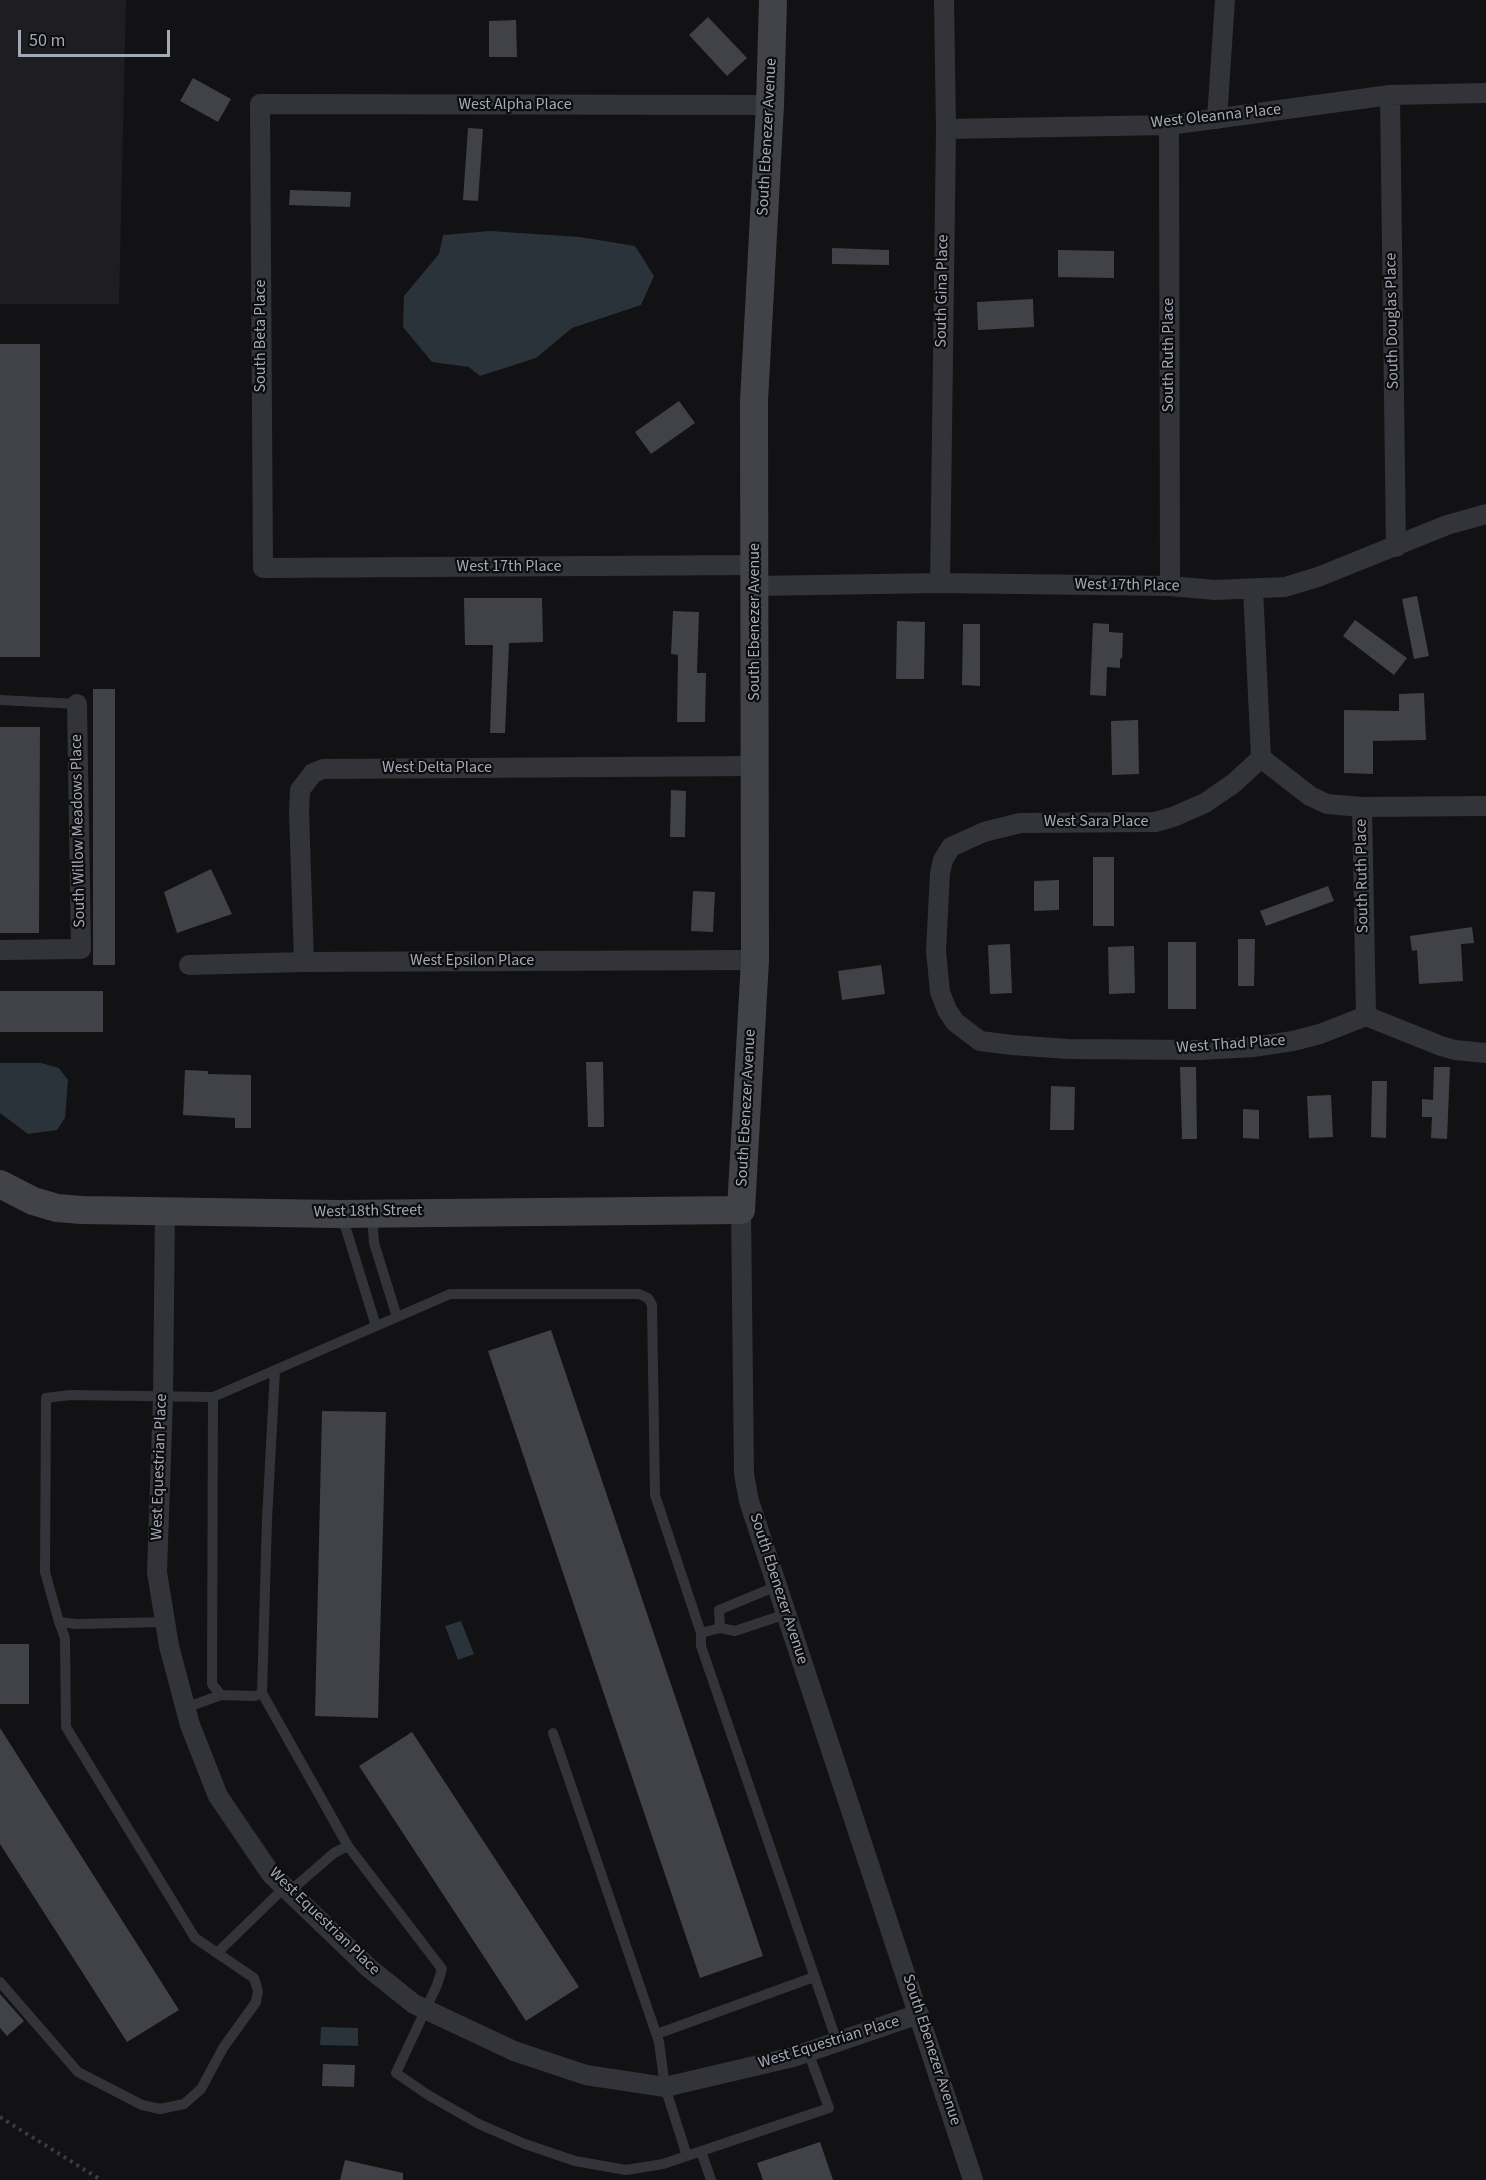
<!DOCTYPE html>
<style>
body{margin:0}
#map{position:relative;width:1486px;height:2180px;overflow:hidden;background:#121214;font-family:"Source Sans 3",sans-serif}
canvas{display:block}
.scale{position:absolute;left:18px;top:30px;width:152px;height:27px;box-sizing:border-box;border:3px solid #a3a9b5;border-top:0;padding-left:8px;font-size:18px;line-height:21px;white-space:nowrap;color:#a3a9b5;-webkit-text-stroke:4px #0d0d0f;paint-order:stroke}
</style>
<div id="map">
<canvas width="1486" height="2180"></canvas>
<div class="scale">50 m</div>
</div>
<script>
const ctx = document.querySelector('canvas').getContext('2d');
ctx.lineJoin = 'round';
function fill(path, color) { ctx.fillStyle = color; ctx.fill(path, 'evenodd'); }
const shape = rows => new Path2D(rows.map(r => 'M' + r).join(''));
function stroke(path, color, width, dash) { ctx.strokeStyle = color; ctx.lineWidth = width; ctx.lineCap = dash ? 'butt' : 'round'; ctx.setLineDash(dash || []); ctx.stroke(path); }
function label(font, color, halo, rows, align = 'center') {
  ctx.font = font + ' "Source Sans 3",sans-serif'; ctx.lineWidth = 4.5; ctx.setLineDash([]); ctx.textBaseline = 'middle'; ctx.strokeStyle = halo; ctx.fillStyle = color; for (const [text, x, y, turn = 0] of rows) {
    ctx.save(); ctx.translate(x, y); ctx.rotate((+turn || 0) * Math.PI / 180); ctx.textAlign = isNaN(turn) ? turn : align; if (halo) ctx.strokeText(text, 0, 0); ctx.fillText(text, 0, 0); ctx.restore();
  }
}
const built = shape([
 [0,0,126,0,119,304,0,304]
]);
const water = shape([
 [490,231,580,237,635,246,654,276,641,305,572,328,536,358,480,376,469,367,432,362,403,327,404,296,439,254,443,235],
 [0,1063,41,1063,59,1068,68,1080,65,1118,57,1130,28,1134,0,1113],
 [461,1621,474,1654,458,1660,445,1626],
 [321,2027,358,2028,358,2046,320,2045]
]);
const building = shape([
 [708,17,747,58,727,76,689,35],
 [516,20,517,57,489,57,489,21],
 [193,78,231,99,218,122,180,101],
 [468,128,483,129,478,201,463,200],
 [290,190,351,192,350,207,289,205],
 [832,248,889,250,889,265,832,264],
 [1058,250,1114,251,1114,278,1058,277],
 [1033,299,1034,327,978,330,977,302],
 [0,344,40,344,40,657,0,657],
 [679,401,695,423,651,454,635,432],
 [1417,596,1429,656,1414,659,1402,599],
 [464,598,542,598,543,642,509,643,505,733,490,733,493,645,465,645],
 [673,611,699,612,697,673,706,673,705,722,677,722,678,655,671,654],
 [1355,620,1407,658,1394,675,1343,636],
 [897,621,925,622,924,679,896,679],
 [1093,623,1109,624,1109,632,1123,633,1122,659,1120,658,1120,668,1107,667,1106,696,1090,695],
 [963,624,980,624,980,686,962,685],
 [93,689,115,689,115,965,93,965],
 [1424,693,1426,740,1373,741,1373,774,1344,773,1344,710,1399,711,1399,694],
 [1138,720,1139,774,1112,775,1111,721],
 [0,727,40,727,39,933,0,933],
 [671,790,686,791,685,837,670,837],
 [1093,857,1114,857,1114,926,1093,926],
 [211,869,232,914,177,933,164,892],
 [1059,880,1059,910,1034,911,1034,881],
 [1328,886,1334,901,1266,926,1260,911],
 [693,891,715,892,713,932,691,931],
 [1472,927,1474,943,1461,944,1463,981,1419,984,1417,950,1412,951,1410,936],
 [1238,939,1255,939,1254,986,1238,986],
 [1168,942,1196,942,1196,1009,1168,1009],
 [1010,944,1012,993,990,994,988,945],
 [1134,946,1135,993,1109,994,1108,947],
 [881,965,885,994,842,1000,838,971],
 [0,991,103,991,103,1032,0,1032],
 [586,1062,603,1062,604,1127,588,1127],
 [1180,1067,1196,1067,1197,1139,1182,1139],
 [1434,1067,1450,1067,1447,1139,1431,1138,1432,1117,1422,1117,1422,1099,1433,1100],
 [185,1070,208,1071,208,1074,251,1075,251,1128,235,1128,235,1118,183,1115],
 [1372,1081,1387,1081,1386,1138,1371,1137],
 [1051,1086,1075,1087,1074,1130,1050,1130],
 [1331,1095,1333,1137,1309,1138,1307,1096],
 [1243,1109,1259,1110,1259,1139,1243,1138],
 [551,1330,763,1956,700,1978,488,1351],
 [322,1411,386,1412,378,1718,315,1716],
 [0,1644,29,1644,29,1704,0,1704],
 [0,1728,179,2010,127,2042,0,1844],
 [412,1732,579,1987,526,2021,359,1766],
 [0,1994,24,2021,7,2036,0,2028],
 [323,2064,355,2065,354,2087,322,2086],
 [820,2142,833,2180,763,2180,757,2163],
 [345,2160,403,2173,403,2180,340,2180]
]);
const path = shape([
 [0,2117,101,2180]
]);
const lane = shape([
 [0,700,77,704],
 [339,1216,346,1229,376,1326],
 [376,1216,373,1228,374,1243,397,1317],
 [213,1397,212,1684,221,1695,255,1696,262,1693,267,1520,275,1370],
 [777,1586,719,1610,720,1628,735,1631,786,1614],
 [59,1622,65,1638,66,1727,195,1938,217,1953],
 [165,1622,76,1624,59,1622,45,1572,46,1398,70,1395,213,1397,450,1294,639,1294,648,1298,652,1305,655,1495,701,1633],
 [720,1628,701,1633,701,1646,837,2042],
 [262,1693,348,1846],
 [185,1708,221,1695],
 [553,1733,659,2042,665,2087,687,2156],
 [289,1892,334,1853,348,1846,442,1969,437,1985,396,2073,428,2095,479,2124,525,2144,575,2161,626,2170,663,2164,829,2108,808,2052],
 [0,1982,78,2072,142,2105,160,2109,184,2104,201,2089,223,2048,256,2002,258,1991,254,1978,217,1953,285,1887],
 [657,2034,814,1977],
 [701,2151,711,2180]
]);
const street = shape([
 [1390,95,1396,547],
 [1217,119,1225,0],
 [1169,125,1170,586],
 [946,129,1169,125,1390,95,1486,93],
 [756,565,263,568,260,104,770,105],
 [940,583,946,129,944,0],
 [755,586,940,583,1170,586,1215,590,1285,587,1318,577,1447,525,1486,514],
 [1253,589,1261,758,1310,796,1327,804,1362,807,1366,1016],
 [1261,758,1234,783,1205,803,1173,817,1155,822,1020,823,984,832,951,847,943,860,940,873,936,951,940,992,947,1010,955,1022,980,1041,1012,1045,1068,1049,1201,1050,1253,1047,1293,1041,1320,1034,1366,1016,1441,1046,1455,1050,1486,1053],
 [1362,807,1486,806],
 [0,950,81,949,77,704],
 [304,962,299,811,300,790,313,773,323,769,754,766],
 [189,965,304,962,755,960],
 [165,1210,163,1398,157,1572,169,1646,190,1725,218,1796,271,1874,369,1968,414,2004,514,2051,586,2075,665,2087,793,2057,919,2014],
 [741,1210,744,1474,749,1501,973,2180]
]);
const secondary = shape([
 [0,1184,33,1201,57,1208,82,1210,338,1214,741,1210,755,960,754,401,770,105,773,0]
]);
const streetNames = [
 ["West Alpha Place",515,105],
 ["West Oleanna Place",1216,117,-6],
 ["South Ebenezer Avenue",768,137,-87],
 ["South Gina Place",943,291,-89],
 ["South Douglas Place",1393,321,-91],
 ["South Beta Place",261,336,-90],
 ["South Ruth Place",1169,355,-90],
 ["West 17th Place",509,567],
 ["West 17th Place",1127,586,1],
 ["South Ebenezer Avenue",755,622,-90],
 ["West Delta Place",437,768],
 ["West Sara Place",1096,822],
 ["South Willow Meadows Place",79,831,-91],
 ["South Ruth Place",1363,876,-91],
 ["West Epsilon Place",472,961],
 ["West Thad Place",1231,1045,-4],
 ["South Ebenezer Avenue",747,1108,-87],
 ["West 18th Street",368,1212,-1],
 ["West Equestrian Place",160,1467,-88],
 ["South Ebenezer Avenue",778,1589,72],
 ["West Equestrian Place",324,1922,44],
 ["West Equestrian Place",829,2043,-17],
 ["South Ebenezer Avenue",931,2050,72]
];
fill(built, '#1e1e21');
fill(water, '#2a3339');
fill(building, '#414247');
stroke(path, '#393b40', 4, [3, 4.5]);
stroke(lane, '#333439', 10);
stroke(street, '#333439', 20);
stroke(secondary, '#414349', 28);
label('16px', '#a3a9b5', '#0d0d0f', streetNames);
</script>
